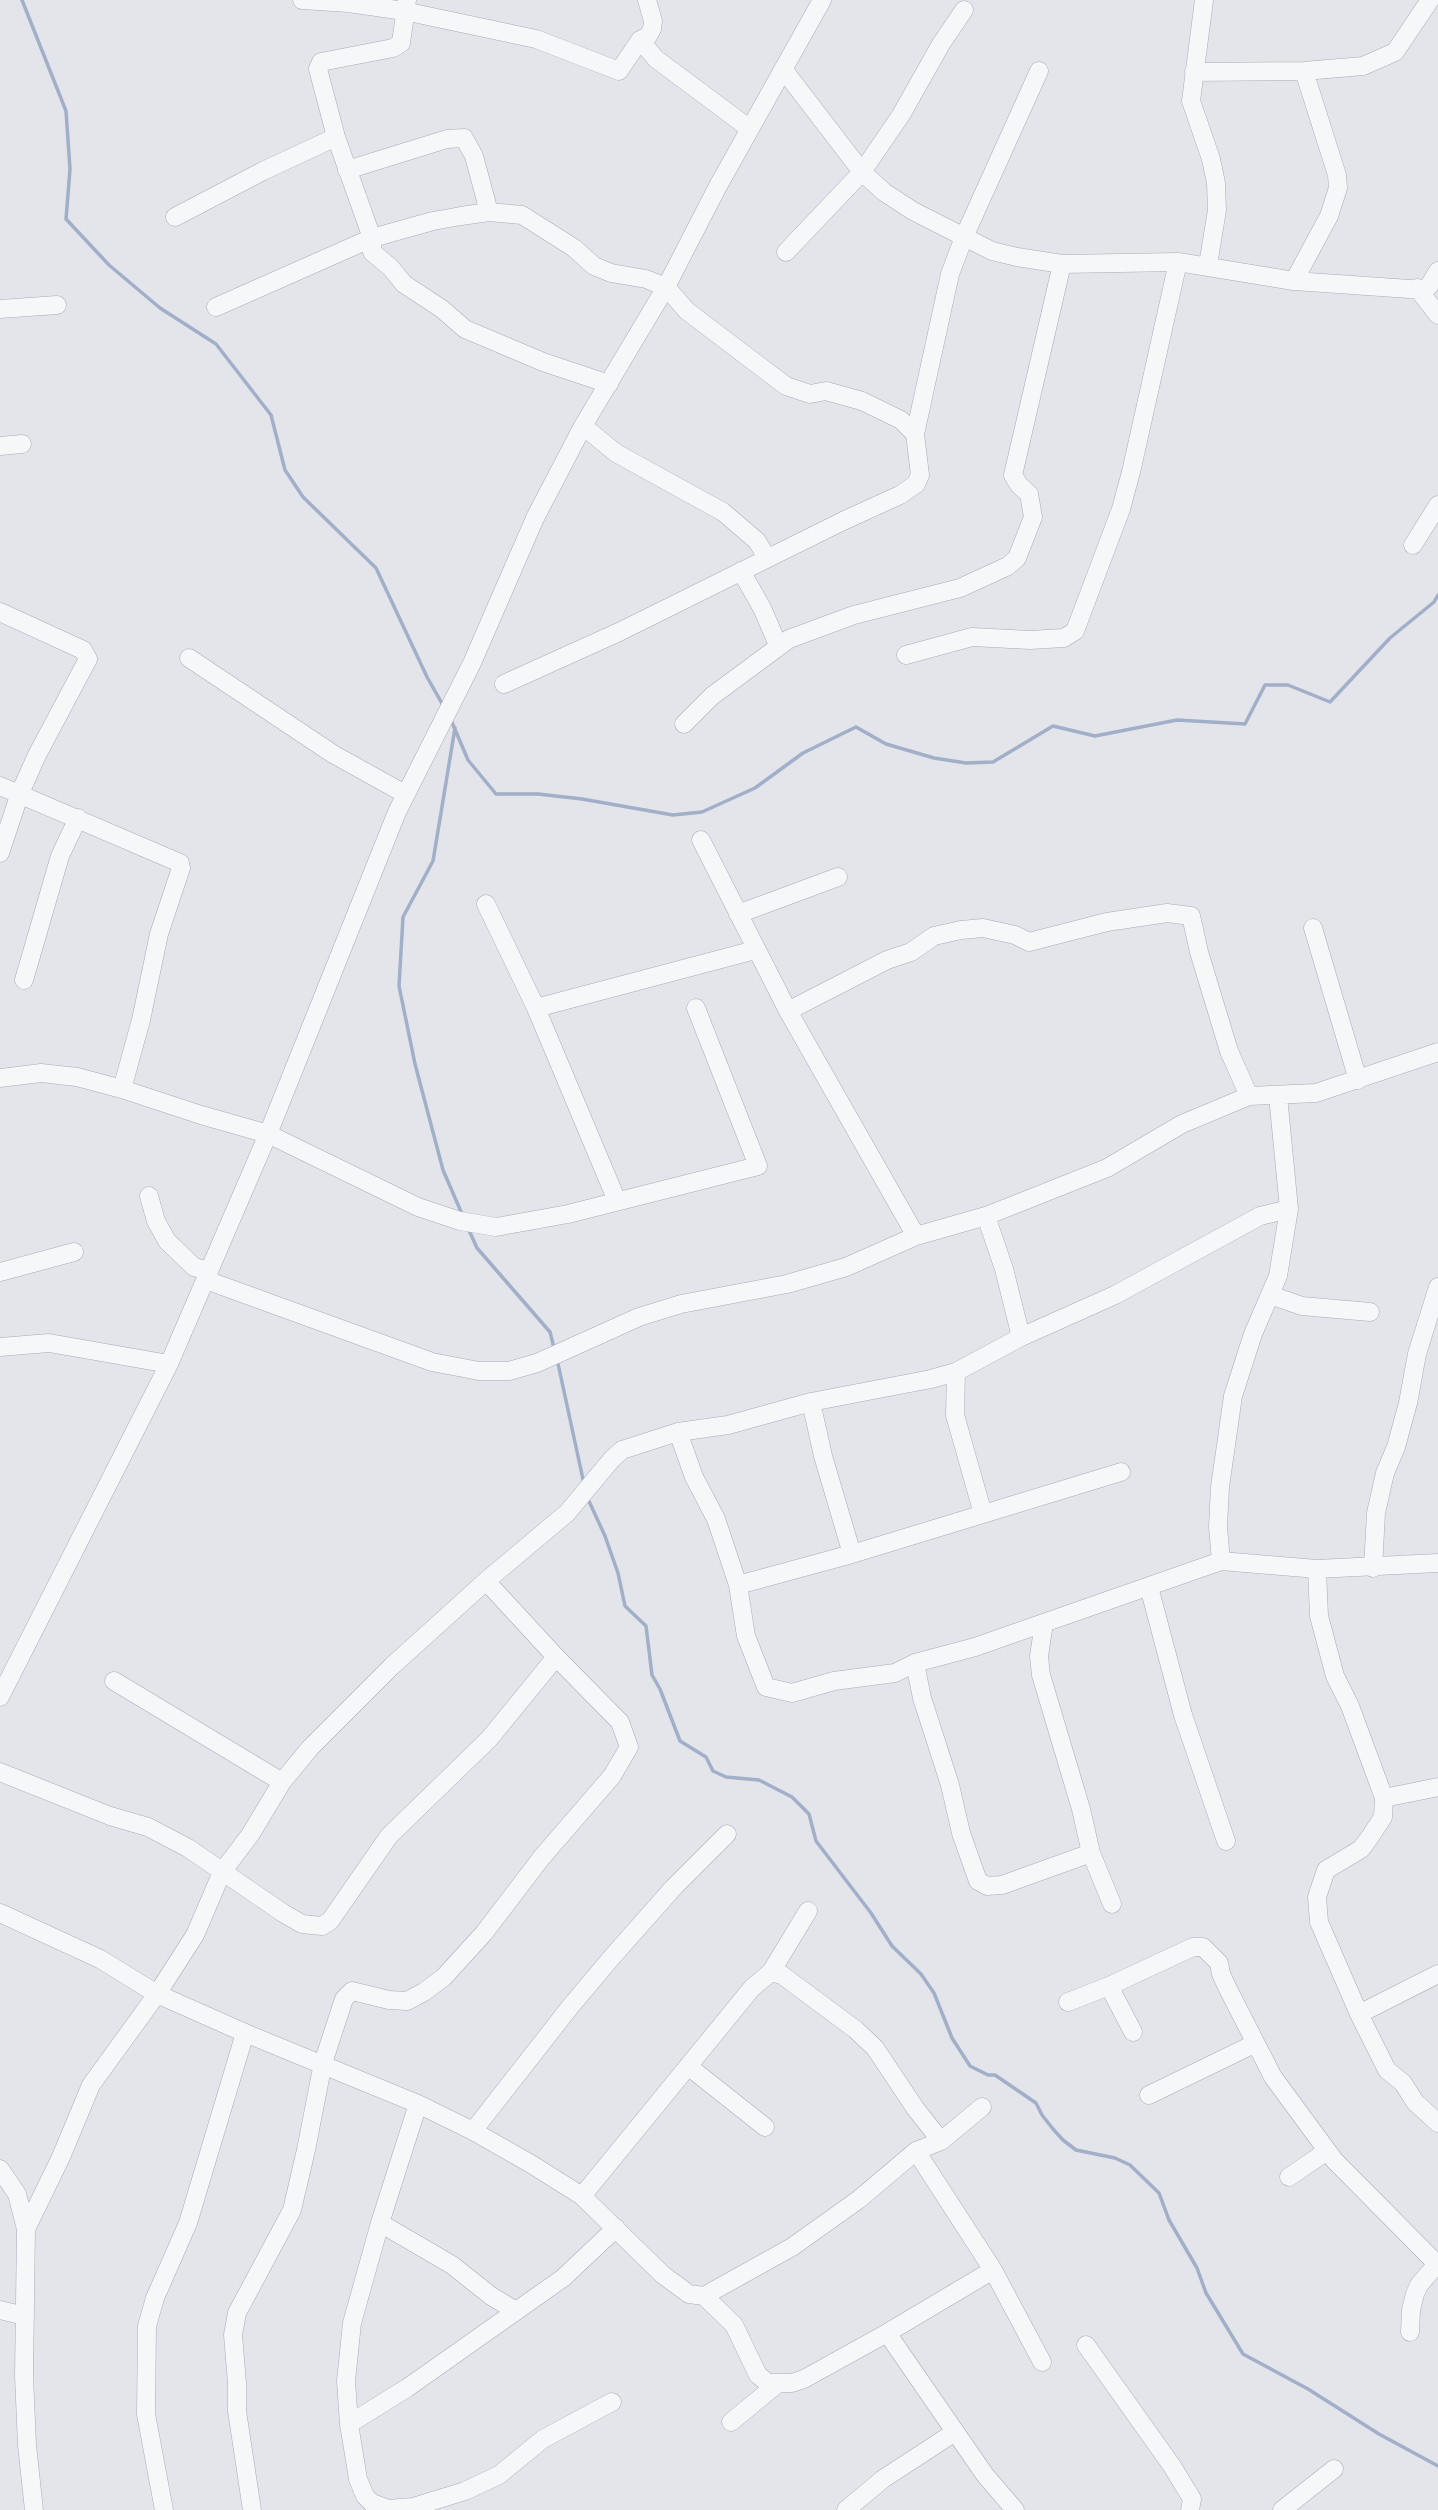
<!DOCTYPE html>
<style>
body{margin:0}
canvas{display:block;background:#e3e5eb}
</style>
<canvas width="1438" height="2510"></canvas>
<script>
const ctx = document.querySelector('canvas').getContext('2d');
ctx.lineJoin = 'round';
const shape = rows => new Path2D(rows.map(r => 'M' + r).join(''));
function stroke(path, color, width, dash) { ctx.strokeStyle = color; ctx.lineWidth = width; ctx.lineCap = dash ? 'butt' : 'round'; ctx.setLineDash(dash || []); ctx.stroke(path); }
const stream = shape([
 [22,0,66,111,70,169,66,219,109,265,160,308,216,344,271,415,285,470,303,497,376,568,427,677,444,707],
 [451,720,468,760,496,794,538,794,582,799,673,815,702,812,755,788,803,753,856,727,886,744,934,758,966,763,993,762,1053,726,1095,736,1177,720,1245,724,1265,685,1288,685,1330,702,1390,638,1434,602,1438,595],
 [455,728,433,861,403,917,399,986,415,1064,443,1170,462,1214],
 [468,1228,477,1248,550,1332,554,1348],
 [557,1359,584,1484],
 [588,1499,605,1536,618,1573,625,1606,646,1626,652,1675,660,1689,680,1741,706,1757,713,1771,726,1777,759,1780,792,1797,809,1814,816,1841,871,1913,892,1946,921,1974,934,1993,952,2038,970,2066,988,2075,995,2075,1036,2103,1042,2115,1053,2129,1063,2140,1076,2150,1115,2158,1130,2165,1159,2193,1169,2220,1197,2268,1206,2293,1243,2354,1308,2389,1379,2434,1438,2466]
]);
const minor = shape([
 [302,0,349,3,404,11,536,39,619,71,640,40,648,36,652,29,653,21,647,0],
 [407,0,401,43,393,48,321,62,318,69,336,137,372,238,372,252,391,268,404,284,442,309,465,329,543,362,609,384],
 [1204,0,1191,101,1211,159,1216,183,1217,210,1208,265],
 [640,40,656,59,750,129],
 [783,69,862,172,884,192,913,211,992,251,1017,257,1062,264,1178,262,1294,281,1424,290,1429,286,1438,271],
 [1194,72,1304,71,1363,66,1395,52,1430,0],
 [347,170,447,139,464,138,474,156,489,212],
 [175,217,263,171,336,137],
 [786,252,862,172,901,115,941,44,964,10],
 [1294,281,1329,216,1338,188,1337,175,1304,71],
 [1417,288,1438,315],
 [216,307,372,238,433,221,461,216,489,212,522,215,574,248,594,266,611,273,646,279,666,287,687,311,786,386,810,394,826,391,862,401,901,420,915,434],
 [0,309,57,305],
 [583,426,616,453,723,512,757,541,767,558],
 [0,446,22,444],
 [1413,545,1438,505],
 [741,571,762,608,778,645],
 [0,612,83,650,88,659,37,755,20,793,0,853],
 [906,655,972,637,1030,640,1064,638,1075,631,1121,509,1131,472,1178,262],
 [189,658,333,754,405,794],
 [504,684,619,632,843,521,900,495,916,484,920,475,915,434,950,274,964,237,1039,71],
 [684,724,712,696,789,639,854,615,960,588,1008,566,1017,558,1033,517,1029,494,1019,485,1013,475,1062,264],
 [0,786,180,863,181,868,159,934,141,1020,122,1089],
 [701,840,788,1011,916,1236],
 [486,904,536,1008,617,1201],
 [738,914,838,877],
 [1313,928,1358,1080],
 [24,980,60,856,78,818],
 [536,1008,755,950],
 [788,1011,887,960,911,952,934,936,961,930,983,928,1015,935,1029,942,1107,922,1167,913,1191,916,1199,952,1229,1051,1249,1096],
 [0,1078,41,1073,77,1077,122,1089,201,1115,268,1134,418,1207,460,1221,496,1227,568,1214,758,1166,696,1008],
 [149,1196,156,1221,167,1241,194,1267,209,1271],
 [986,1216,1004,1269,1021,1337],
 [0,1272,74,1252],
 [206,1280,432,1362,479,1371,509,1371,537,1363,639,1317,681,1304,787,1284,846,1267,916,1236,986,1216,1107,1168,1182,1124,1249,1096,1316,1093,1438,1052],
 [1270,1295,1302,1306,1370,1312],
 [0,1347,49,1343,169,1364],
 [956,1372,955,1415,983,1514],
 [811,1402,823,1456,852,1554],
 [678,1432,694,1477,716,1519,738,1585,746,1636,766,1687,792,1693,834,1681,895,1673,915,1663,975,1647,1221,1561,1317,1569,1438,1563],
 [1221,1561,1218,1527,1220,1487,1233,1396,1253,1334,1278,1276,1289,1209,1278,1096],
 [1373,1568,1376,1513,1385,1473,1396,1447,1408,1403,1417,1354,1438,1287],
 [1317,1569,1319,1616,1335,1676,1350,1706,1384,1798,1383,1817,1370,1837,1361,1849,1326,1870,1317,1897,1319,1922,1359,2014,1387,2070,1403,2083,1415,2102,1438,2123],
 [738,1585,852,1554,1121,1472],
 [1149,1587,1183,1715,1226,1841],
 [1044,1623,1039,1656,1041,1675,1081,1809,1091,1853,1112,1904],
 [915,1663,922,1698,950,1785,961,1833,978,1881,987,1886,1002,1885,1091,1853],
 [114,1681,282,1782],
 [0,1697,169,1364,268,1134,397,812,472,663,535,518,583,426,666,287,718,186,822,0],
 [0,1772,110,1816,148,1827,188,1848,283,1913,302,1924,322,1926,330,1921,389,1836,489,1739,556,1657],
 [1384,1798,1438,1787],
 [0,1913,100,1959,157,1994,245,2033,418,2104,473,2131,531,2164,582,2196,663,2275,689,2294,704,2296,734,2325,758,2375,768,2383,792,2383,804,2379,887,2333,993,2270],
 [771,1972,808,1911],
 [1109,1986,1133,2032],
 [1068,2002,1109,1986,1193,1947,1203,1947,1219,1963,1221,1974,1228,1989,1273,2077,1334,2160,1437,2264],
 [1359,2014,1438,1974],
 [688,2066,765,2127],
 [1149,2095,1254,2044],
 [418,2104,380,2223,352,2323,346,2381,349,2424,358,2479,365,2496,372,2503,388,2509,413,2507,465,2491,499,2475,543,2439,612,2402],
 [473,2131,570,2007,612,1957,674,1887,727,1834],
 [916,2151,993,2270,1042,2362],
 [0,2169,17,2194,26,2229,24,2376,27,2445,34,2510],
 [1289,2177,1327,2151],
 [582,2196,752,1988,771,1972,782,1975,856,2030,875,2048,915,2108,941,2141],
 [380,2223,452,2265,491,2296,516,2311],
 [26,2229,61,2157,91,2085,157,1994,195,1935,222,1872,250,1835,282,1782,310,1748,392,1666,486,1581,567,1513,612,1459,622,1450,678,1432,728,1425,811,1402,931,1379,956,1372,1021,1337,1115,1295,1260,1216,1289,1209],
 [704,2296,792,2247,858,2200,916,2151,941,2141,982,2107],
 [0,2310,25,2316],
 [1410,2332,1411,2310,1415,2294,1419,2285,1438,2263],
 [887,2333,985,2475,1015,2510],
 [1086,2345,1172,2466,1192,2499,1190,2510],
 [731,2422,776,2385],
 [349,2424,407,2388,563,2278,616,2228],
 [164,2510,146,2414,147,2326,155,2298,188,2223,245,2033],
 [252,2510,237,2411,237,2383,233,2335,237,2313,292,2210,306,2150,323,2063,344,1999,352,1991,389,2000,407,2001,424,1992,444,1977,484,1933,542,1857,612,1776,629,1747,620,1722,556,1657,486,1581],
 [846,2510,883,2479,955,2432],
 [1282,2510,1334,2469]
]);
stroke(stream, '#a1afc8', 3.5);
stroke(minor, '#a8abb5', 19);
stroke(minor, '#f6f7f9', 18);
</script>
